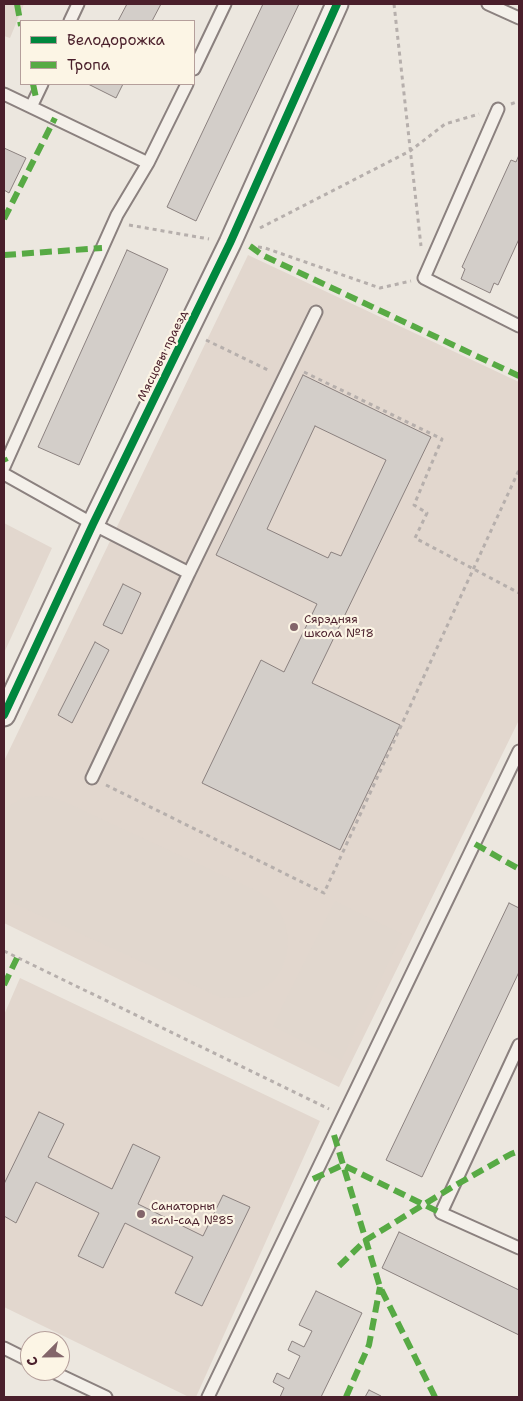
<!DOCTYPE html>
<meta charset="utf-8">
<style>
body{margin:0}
#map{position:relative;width:523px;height:1401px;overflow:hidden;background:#ece7df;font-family:"Shantell Sans",sans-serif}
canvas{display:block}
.frame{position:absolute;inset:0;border:5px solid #4a1f2b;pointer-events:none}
.legend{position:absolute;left:20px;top:20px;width:175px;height:65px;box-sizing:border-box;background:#fcf5e5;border:1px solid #b59f9b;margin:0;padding:6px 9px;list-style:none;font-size:15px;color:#4a1f2b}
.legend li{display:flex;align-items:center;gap:10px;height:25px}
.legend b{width:25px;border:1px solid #b59f9b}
.north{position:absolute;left:20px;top:1331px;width:50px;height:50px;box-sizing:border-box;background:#fcf5e5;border:1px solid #b59f9b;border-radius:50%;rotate:247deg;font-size:14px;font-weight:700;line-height:20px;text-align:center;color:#4a1f2b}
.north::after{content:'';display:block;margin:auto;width:18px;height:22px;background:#83656a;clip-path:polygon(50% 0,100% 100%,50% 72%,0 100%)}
</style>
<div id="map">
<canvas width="523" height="1401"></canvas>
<div class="frame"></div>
<ul class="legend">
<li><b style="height:6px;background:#00873e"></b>Велодорожка</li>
<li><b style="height:6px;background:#57aa44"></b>Тропа</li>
</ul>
<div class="north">С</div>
</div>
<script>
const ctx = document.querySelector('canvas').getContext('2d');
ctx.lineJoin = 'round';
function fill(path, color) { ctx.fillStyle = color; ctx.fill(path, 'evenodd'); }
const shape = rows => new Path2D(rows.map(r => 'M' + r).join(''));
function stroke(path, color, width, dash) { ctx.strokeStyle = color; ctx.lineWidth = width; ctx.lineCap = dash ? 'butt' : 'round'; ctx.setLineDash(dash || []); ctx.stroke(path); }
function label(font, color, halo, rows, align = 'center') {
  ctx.font = font + ' "Shantell Sans",sans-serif'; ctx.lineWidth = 4.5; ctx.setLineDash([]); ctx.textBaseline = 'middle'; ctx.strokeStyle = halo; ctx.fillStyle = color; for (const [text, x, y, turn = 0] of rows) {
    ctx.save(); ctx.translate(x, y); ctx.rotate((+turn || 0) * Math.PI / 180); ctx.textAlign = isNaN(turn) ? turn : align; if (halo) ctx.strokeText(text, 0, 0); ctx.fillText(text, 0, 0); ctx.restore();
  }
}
const built = shape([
 [248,255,519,382,519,720,339,1087,4,923,4,761],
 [4,523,52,548,4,653],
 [20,978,320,1121,196,1397,189,1397,4,1307,4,1015]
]);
const green = shape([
 [4,4,24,4,10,38,4,36],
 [36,796,51,797,65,802,257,891,270,899,279,911,285,924,288,939,287,953,282,968,274,980,262,989,249,996,234,998,219,997,13,903,4,897,4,809,22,798],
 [335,901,402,934,341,1060,273,1026]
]);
const building = shape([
 [127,4,161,4,152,21,118,21,127,4],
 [263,4,299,4,196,221,167,207,263,4],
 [88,84,123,84,116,98,88,84],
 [4,148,26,158,9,193,4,190,4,148],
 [519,155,519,239,498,285,494,283,490,293,461,279,465,269,462,267,511,160,516,162,519,155],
 [127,250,168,269,79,465,38,447,127,250],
 [303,375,431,437,312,683,400,725,340,850,202,783,261,660,284,672,317,604,216,555,303,375],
 [315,426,386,460,341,556,331,552,328,558,267,529,315,426],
 [123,584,141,593,122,634,103,625,123,584],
 [95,642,109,650,72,723,58,715,95,642],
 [509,903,519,908,519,972,422,1177,386,1160,509,903],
 [39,1112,64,1124,48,1157,112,1189,133,1144,160,1157,138,1204,203,1236,223,1195,250,1207,202,1306,175,1293,193,1257,125,1223,103,1268,78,1256,99,1213,36,1182,16,1223,4,1216,4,1184,39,1112],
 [399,1232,519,1290,519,1335,382,1268,399,1232],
 [316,1291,362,1313,321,1397,280,1397,284,1388,273,1382,277,1373,289,1379,300,1356,288,1350,292,1341,304,1347,312,1331,299,1325,316,1291],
 [369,1390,381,1396,381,1397,365,1397,369,1390]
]);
const path = shape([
 [394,4,421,246],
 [511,104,519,101],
 [129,225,209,239],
 [260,228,410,151,445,124,479,114],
 [250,246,265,248,380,288,411,281],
 [206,340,270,371],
 [304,372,442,439,414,505,427,513,415,538,519,593],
 [106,785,324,893,519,470],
 [4,951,329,1109]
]);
const lane = shape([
 [488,4,519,18],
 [70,21,78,4],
 [194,69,225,4],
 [4,94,148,163],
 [31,107,42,84],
 [498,109,424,278,519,326],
 [4,467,117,215,148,163,187,84],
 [4,474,93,524,189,573,92,778],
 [189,573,316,312],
 [519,1045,441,1213,519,1248],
 [4,1348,30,1361],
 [51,1371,106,1397],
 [208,1397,519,751]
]);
const street = shape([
 [4,715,93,524,230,243,337,4]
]);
const quiet = shape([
 [17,4,21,26],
 [33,84,36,98],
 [4,219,55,118],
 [250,246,262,255,519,376],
 [4,255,102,248],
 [4,458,6,462],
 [475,844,519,869],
 [4,985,17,958],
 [334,1135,380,1287,435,1397],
 [313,1179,343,1165,441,1213],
 [339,1266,366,1240,454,1186,511,1154,519,1151],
 [346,1397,369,1345,380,1287]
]);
const cycleway = shape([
 [4,715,93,524,230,243,337,4]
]);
const markers = [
 [294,627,5,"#83656a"],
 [141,1214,5,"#83656a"]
];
const streetNames = [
 ["Мясцовы праезд",163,356,-64]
];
const poiNames = [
 ["Сярэдняя",304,620],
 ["школа №18",304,634],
 ["Санаторны",151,1207],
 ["яслі-сад №85",151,1221]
];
fill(built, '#e2d7ce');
fill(green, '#e1d7ce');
fill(building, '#d3cec9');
stroke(building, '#8b817f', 1);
stroke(lane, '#8b817f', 15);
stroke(street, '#8b817f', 25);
stroke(path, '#b6afac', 3, [4, 4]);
stroke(lane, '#f4f0ea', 11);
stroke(street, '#f4f0ea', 21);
stroke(quiet, '#57aa44', 6, [12, 6]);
stroke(cycleway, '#00873e', 8);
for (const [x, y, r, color] of markers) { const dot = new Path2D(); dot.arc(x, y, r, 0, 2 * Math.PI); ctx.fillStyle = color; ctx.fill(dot); stroke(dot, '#fcf5e5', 2); }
label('12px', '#4a1f2b', '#fcf5e5', streetNames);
label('12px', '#4a1f2b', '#fcf5e5', poiNames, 'left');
</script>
